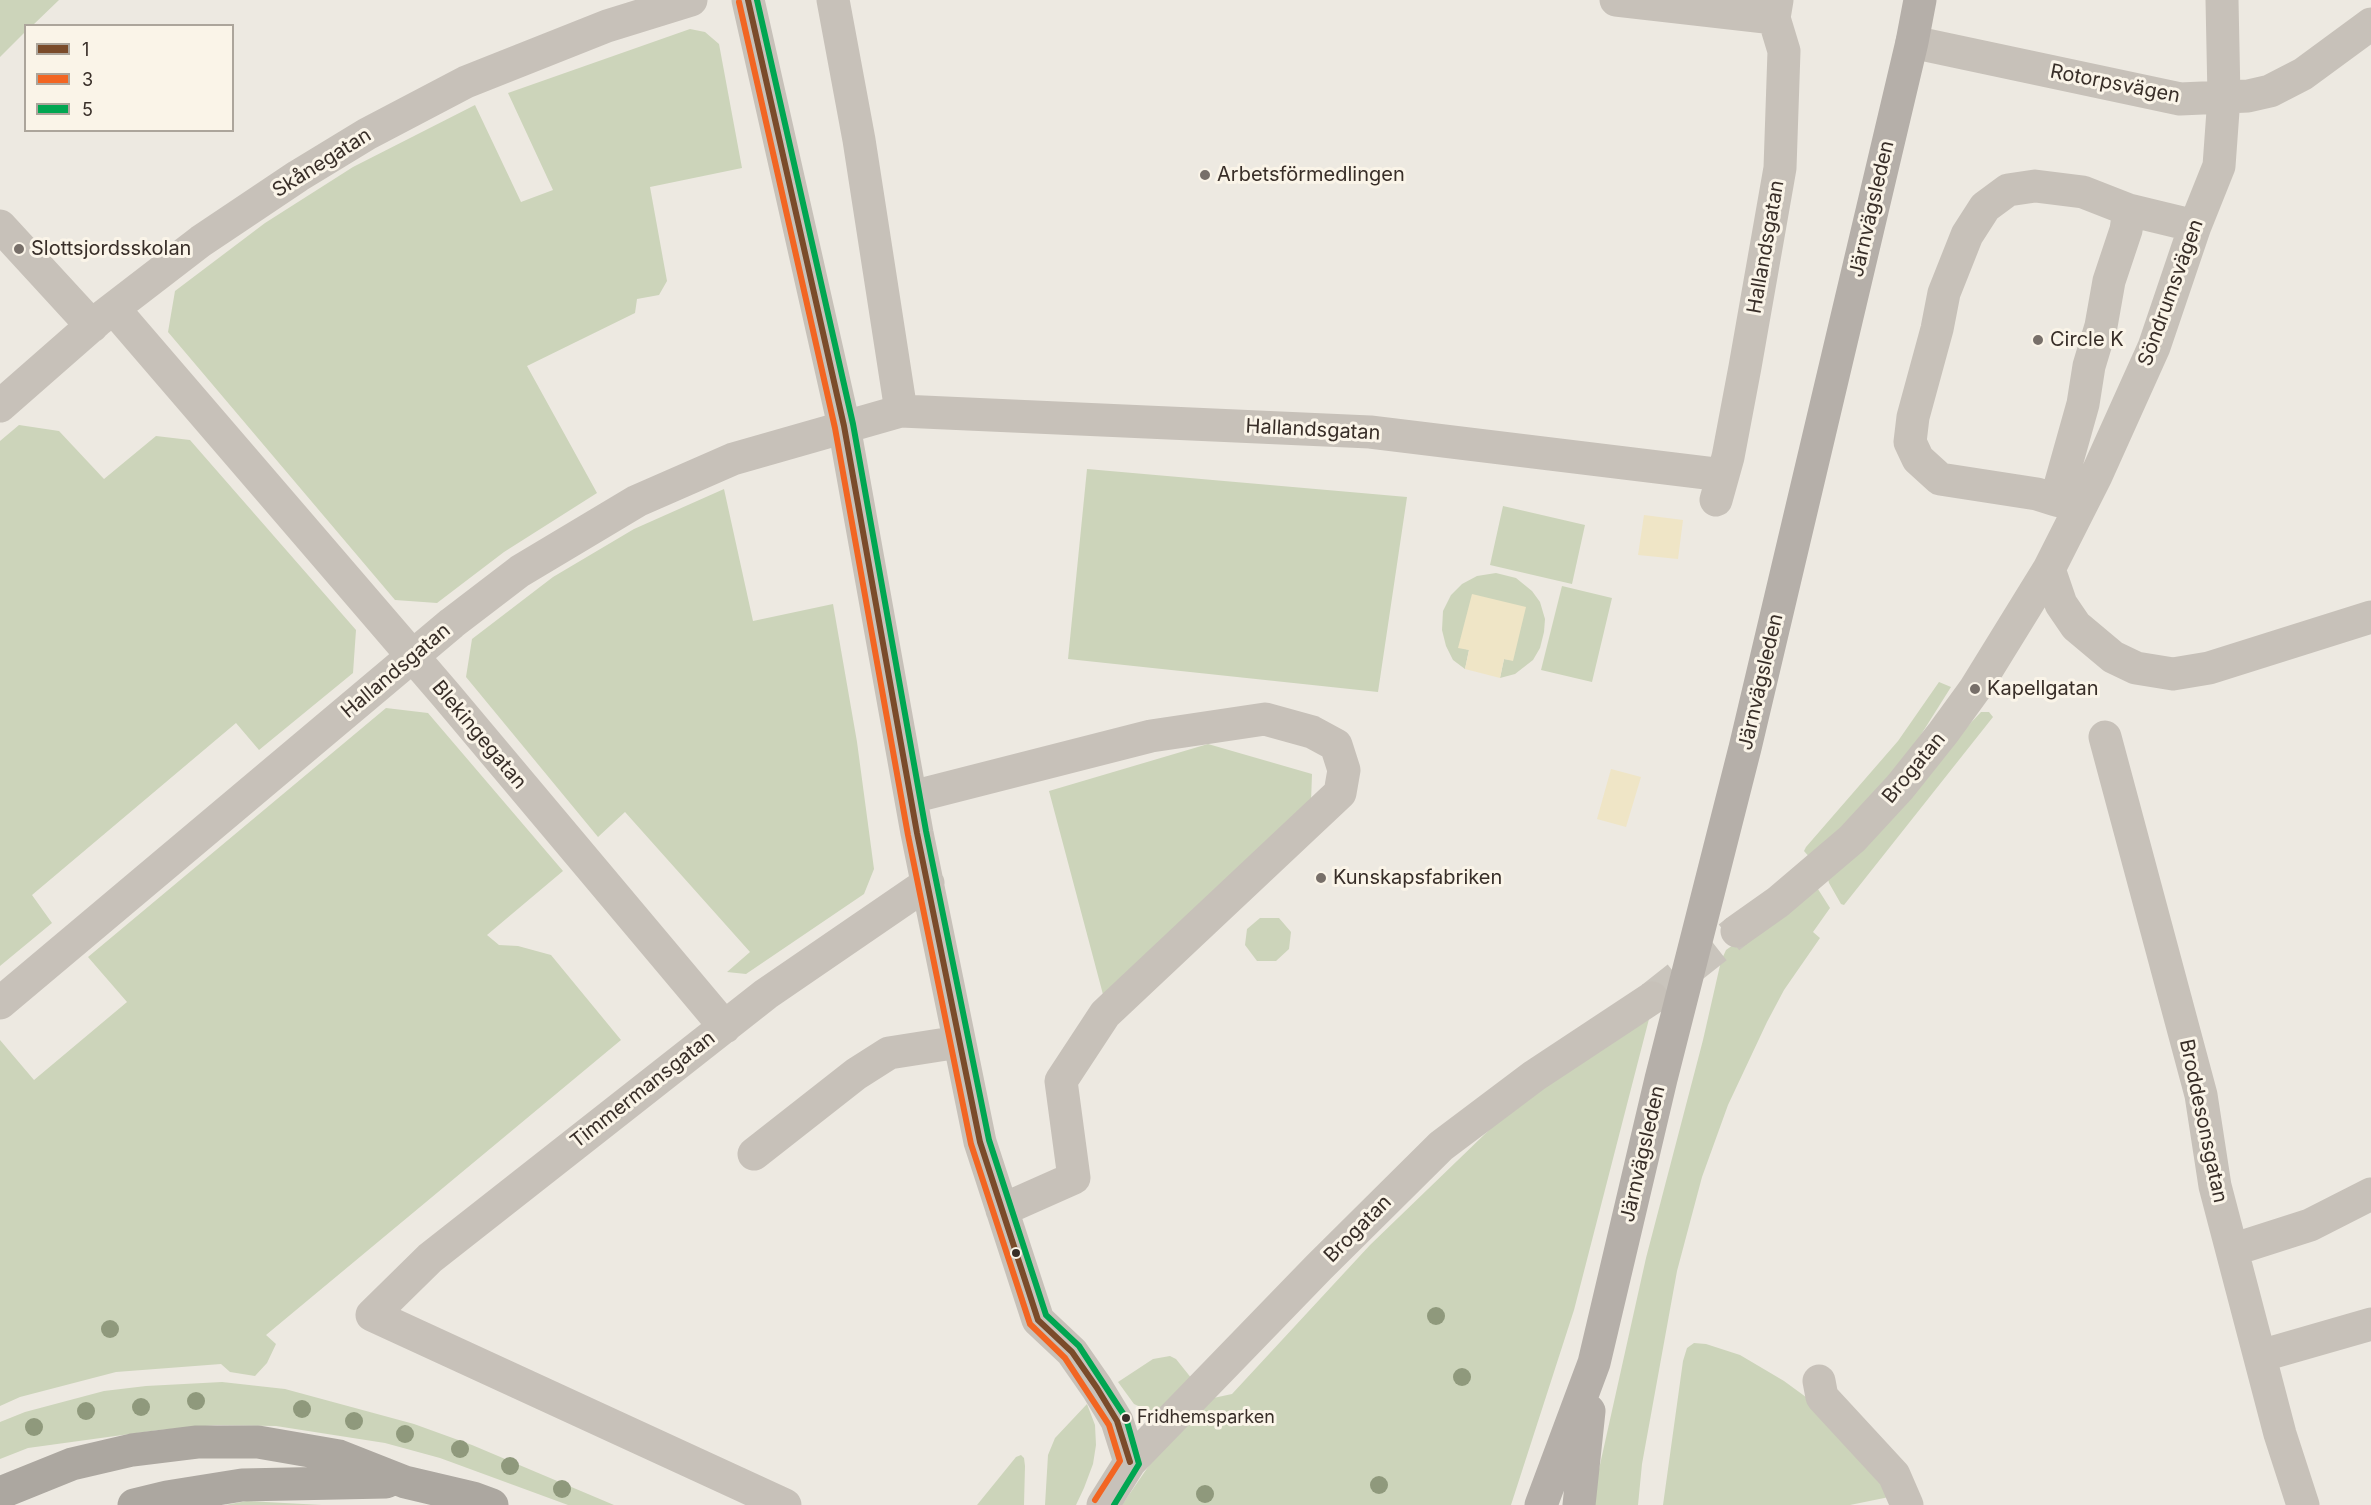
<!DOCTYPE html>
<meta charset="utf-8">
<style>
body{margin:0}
#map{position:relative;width:2371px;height:1505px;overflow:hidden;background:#ede9e1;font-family:Inter,sans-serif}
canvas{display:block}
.legend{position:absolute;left:24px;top:24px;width:210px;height:108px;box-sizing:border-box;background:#faf4e8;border:2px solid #aca59b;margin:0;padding:8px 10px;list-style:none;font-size:18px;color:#382e28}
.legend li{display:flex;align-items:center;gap:12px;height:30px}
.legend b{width:30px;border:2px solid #aca59b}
</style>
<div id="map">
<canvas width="2371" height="1505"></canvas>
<ul class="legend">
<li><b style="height:8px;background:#7a4b2a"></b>1</li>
<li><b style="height:8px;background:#f26522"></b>3</li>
<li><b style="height:8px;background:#00a651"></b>5</li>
</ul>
</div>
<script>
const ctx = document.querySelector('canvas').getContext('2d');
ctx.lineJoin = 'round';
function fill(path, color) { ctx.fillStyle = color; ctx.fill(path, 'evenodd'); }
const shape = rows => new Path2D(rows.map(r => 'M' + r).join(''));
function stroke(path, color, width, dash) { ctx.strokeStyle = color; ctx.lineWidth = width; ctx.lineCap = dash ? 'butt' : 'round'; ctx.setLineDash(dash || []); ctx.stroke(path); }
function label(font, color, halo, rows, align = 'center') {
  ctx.font = font + ' Inter,sans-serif'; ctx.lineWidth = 6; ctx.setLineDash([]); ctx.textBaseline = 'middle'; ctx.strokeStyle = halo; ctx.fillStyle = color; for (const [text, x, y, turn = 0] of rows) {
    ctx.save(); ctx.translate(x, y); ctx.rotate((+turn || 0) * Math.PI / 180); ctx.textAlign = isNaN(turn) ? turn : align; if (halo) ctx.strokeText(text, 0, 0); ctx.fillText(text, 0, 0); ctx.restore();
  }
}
const green = shape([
 [0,0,59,0,33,25,26,26,25,32,0,57],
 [690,29,705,32,719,44,742,168,650,187,667,281,659,295,637,299,635,313,527,366,597,493,504,552,437,603,395,600,168,332,175,291,265,223,353,167,475,105,521,202,553,190,508,93],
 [19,425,59,431,104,479,156,436,190,440,356,630,353,673,259,750,236,723,32,895,52,923,0,966,0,441],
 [1087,469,1407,497,1378,692,1068,659],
 [724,489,753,621,833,604,857,742,874,869,864,894,746,974,727,972,750,952,625,812,598,837,466,677,472,639,553,577,634,529],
 [1503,506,1585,525,1572,584,1490,565],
 [1496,573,1516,578,1532,591,1540,602,1545,619,1544,632,1540,648,1533,660,1515,674,1500,678,1504,659,1513,660,1459,647,1469,650,1465,669,1453,660,1446,646,1442,630,1443,611,1451,595,1462,584,1477,576],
 [1562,586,1612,598,1592,682,1541,670],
 [1939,682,1951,687,1895,776,1811,859,1804,851,1806,847,1898,741],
 [386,708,428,713,563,871,487,935,499,945,518,946,551,955,621,1040,266,1335,276,1344,267,1363,255,1376,230,1372,221,1364,116,1372,20,1397,0,1406,0,1040,34,1080,127,1002,88,957],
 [1981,712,1989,712,1993,717,1844,905,1841,904,1829,883,1827,875],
 [1208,744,1312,774,1311,802,1105,1002,1049,791],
 [1816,886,1830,908,1813,932,1820,938,1784,990,1767,1022,1728,1105,1702,1177,1677,1271,1642,1464,1638,1505,1591,1505,1646,1258,1703,1040,1721,961,1726,950],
 [1260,918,1279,918,1291,932,1289,949,1276,961,1257,961,1245,945,1247,929],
 [1649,1019,1574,1310,1511,1505,1122,1505,1163,1445,1204,1400,1232,1394,1370,1245,1515,1105],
 [1694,1343,1706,1344,1740,1355,1784,1381,1810,1400,1894,1496,1850,1505,1663,1505,1683,1361,1687,1348],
 [1170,1356,1176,1359,1192,1379,1159,1410,1149,1411,1134,1404,1118,1382,1153,1359],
 [222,1382,285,1389,414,1424,472,1445,614,1505,568,1505,440,1458,385,1443,276,1426,217,1425,159,1430,28,1448,0,1459,0,1422,25,1412,104,1391,146,1386],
 [1087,1404,1095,1425,1096,1445,1093,1464,1084,1488,1076,1505,1045,1505,1048,1455,1055,1438],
 [1021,1455,1024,1458,1025,1466,1024,1505,977,1505,1016,1457],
 [247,1501,322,1505,225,1505]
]);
const sand = shape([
 [1644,515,1683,520,1678,559,1638,555],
 [1472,594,1526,607,1513,661,1504,659,1500,678,1465,669,1469,650,1458,648],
 [1611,769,1641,777,1626,827,1597,819]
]);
const minorTunnel = shape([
 [1652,998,1737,931]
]);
const minor = shape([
 [748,0,844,426,917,833,980,1142,1038,1320,1072,1352,1097,1388,1117,1421,1130,1462],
 [833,0,859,140,901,411],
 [1616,0,1774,18],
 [1912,42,2180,99,2248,96,2270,91,2303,74,2371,24],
 [0,226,92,326],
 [114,309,446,695,725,1027],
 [0,406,97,321,201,241,298,176,367,134,466,82,607,26,691,0],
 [1716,500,1728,457,1745,367,1780,168,1784,51,1774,18,1777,0],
 [2056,500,2037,494,1940,479,1918,459,1910,442,1913,417,1937,329,1944,293,1967,235,1985,207,2008,190,2035,186,2083,192,2129,210],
 [2076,505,2056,500,2083,404,2089,366,2101,326,2109,281,2126,230,2129,210,2195,226],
 [2049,569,2061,604,2076,626,2113,657,2136,668,2173,674,2209,668,2371,617],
 [2105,737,2201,1095,2215,1186,2280,1434,2303,1505],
 [912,797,1151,736,1265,719,1312,732,1336,745,1344,770,1340,793,1105,1014,1061,1081,1074,1178,1002,1210],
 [1737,931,1778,902,1852,839,1900,787,1943,733,1975,689,2049,569,2096,476,2154,347,2195,226,2219,166,2224,97,2222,0],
 [0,1003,452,623,520,571,637,501,733,459,901,411,1370,432,1723,475],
 [754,1154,856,1074,889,1053,959,1042],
 [2232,1250,2310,1225,2371,1194],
 [2260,1356,2371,1324],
 [1819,1381,1822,1397,1894,1475,1907,1505],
 [785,1505,372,1315,430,1258,766,994,928,883],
 [1103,1505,1130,1462,1319,1267,1441,1146,1534,1076,1652,998]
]);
const major = shape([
 [1541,1505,1594,1363,1661,1079,1745,748,1912,42,1920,0],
 [1579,1505,1589,1411]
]);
const highway = shape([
 [0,1493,72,1464,132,1450,197,1442,258,1442,339,1456,405,1482,473,1498,492,1505],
 [134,1505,167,1497,242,1485,386,1482]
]);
const bus1 = shape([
 [748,0,844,426,917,833,980,1142,1038,1320,1072,1352,1097,1388,1117,1421,1130,1462]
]);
const bus2 = shape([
 [739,2,835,428,908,835,971,1144,1030,1324,1065,1358,1109,1425,1120,1461,1095,1500]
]);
const bus3 = shape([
 [757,0,853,424,926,831,989,1140,1046,1315,1079,1346,1126,1418,1139,1464,1114,1505]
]);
const trees = [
 [1436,1316],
 [110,1329],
 [1462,1377],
 [196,1401],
 [141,1407],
 [302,1409],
 [86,1411],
 [354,1421],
 [34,1427],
 [405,1434],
 [460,1449],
 [510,1466],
 [1379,1485],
 [562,1489],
 [1205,1494]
];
const markers = [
 [1205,175,6,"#776f69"],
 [19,249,6,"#776f69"],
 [2038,340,6,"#776f69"],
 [1975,689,6,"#776f69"],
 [1321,878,6,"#776f69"],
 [1016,1253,5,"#382e28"],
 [1126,1418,5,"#382e28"]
];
const busNames = [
 ["Fridhemsparken",1137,1418]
];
const streetNames = [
 ["Rotorpsvägen",2115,84,11],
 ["Skånegatan",322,163,-32],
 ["Järnvägsleden",1872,209,-77],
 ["Hallandsgatan",1766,247,-80],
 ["Söndrumsvägen",2171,293,-70],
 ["Hallandsgatan",1313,430,3],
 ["Hallandsgatan",396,671,-40],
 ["Järnvägsleden",1761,682,-77],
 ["Blekingegatan",479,735,50],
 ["Brogatan",1914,768,-50],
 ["Timmermansgatan",643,1090,-38],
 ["Broddesonsgatan",2203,1121,78],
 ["Järnvägsleden",1643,1154,-77],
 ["Brogatan",1358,1229,-45]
];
const poiNames = [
 ["Arbetsförmedlingen",1217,175],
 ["Slottsjordsskolan",31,249],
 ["Circle K",2050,340],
 ["Kapellgatan",1987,689],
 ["Kunskapsfabriken",1333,878]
];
fill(green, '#ccd4ba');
fill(sand, '#efe5c6');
stroke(minorTunnel, '#c9c4bc', 33, [33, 16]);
stroke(minor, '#c7c1b9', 33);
stroke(major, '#b5afa9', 33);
stroke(highway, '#aca7a0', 33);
stroke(bus1, '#7a4b2a', 6);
stroke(bus2, '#f26522', 6);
stroke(bus3, '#00a651', 6);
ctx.fillStyle = '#8f997c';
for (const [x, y] of trees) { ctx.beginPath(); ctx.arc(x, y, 9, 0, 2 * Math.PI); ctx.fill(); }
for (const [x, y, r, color] of markers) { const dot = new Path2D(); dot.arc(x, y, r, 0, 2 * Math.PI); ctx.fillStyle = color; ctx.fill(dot); stroke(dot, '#faf4e8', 2); }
label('18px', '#382e28', '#faf4e8', busNames, 'left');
label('20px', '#382e28', '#faf4e8', streetNames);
label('20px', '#382e28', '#faf4e8', poiNames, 'left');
</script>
